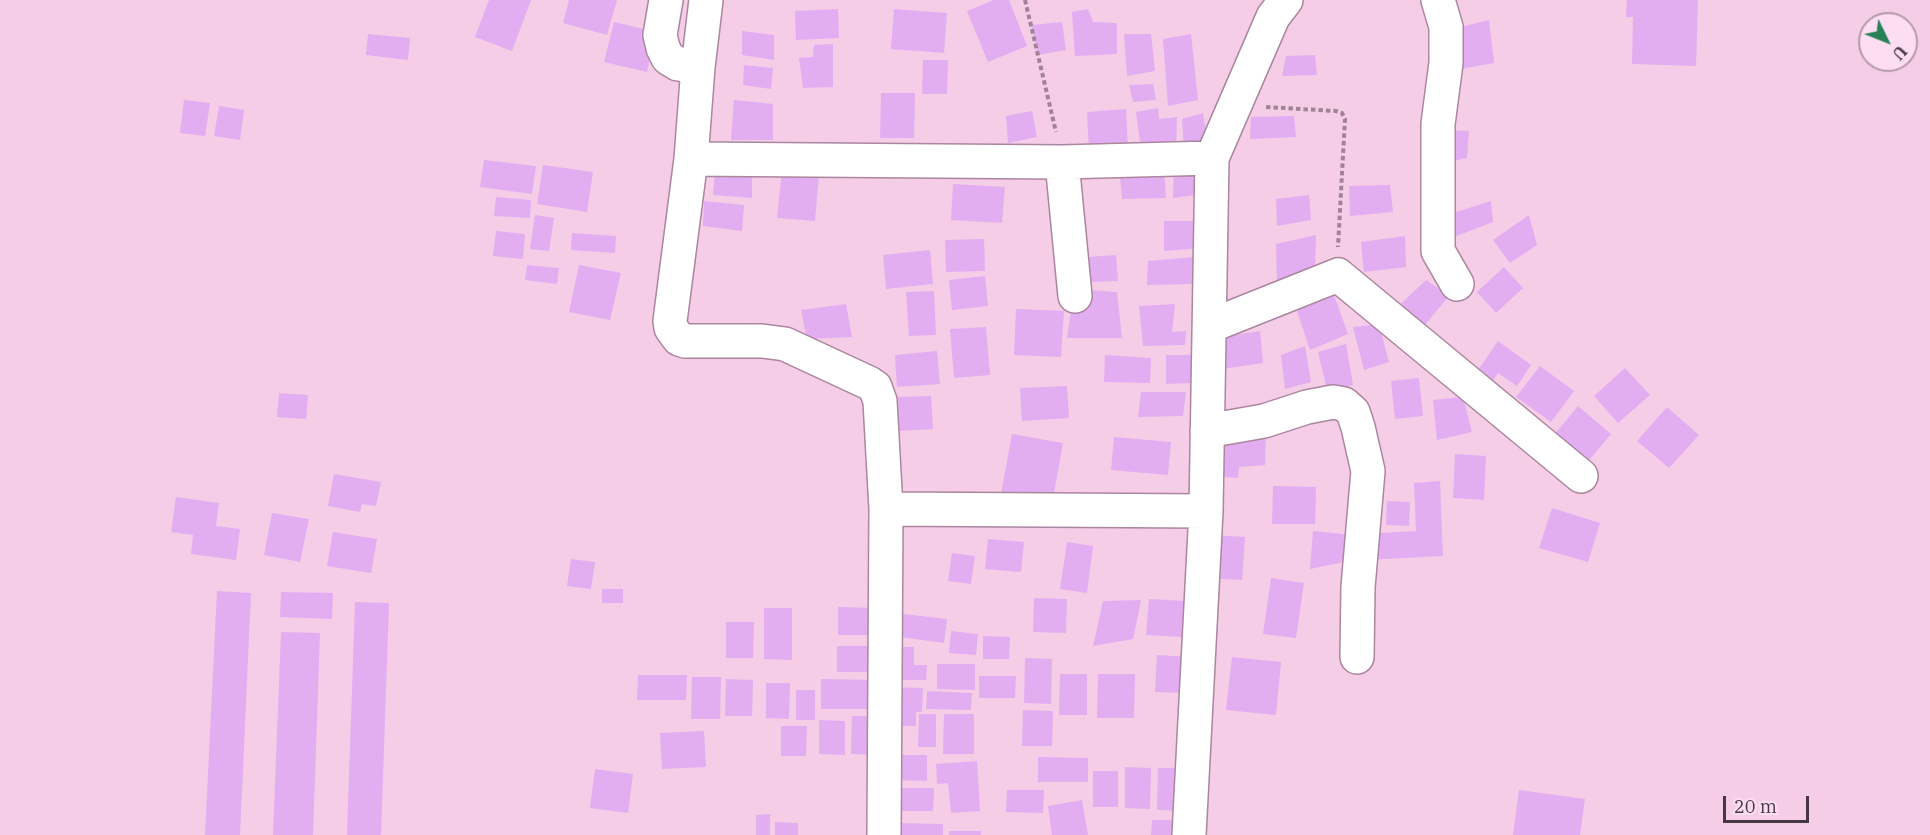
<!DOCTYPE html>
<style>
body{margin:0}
#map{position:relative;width:1930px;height:835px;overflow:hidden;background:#f5cde7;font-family:"IBM Plex Serif",serif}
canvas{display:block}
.north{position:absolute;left:1858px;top:12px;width:60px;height:60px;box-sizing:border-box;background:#fdddf2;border:2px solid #b49bac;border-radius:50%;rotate:133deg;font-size:16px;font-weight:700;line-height:24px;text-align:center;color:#473742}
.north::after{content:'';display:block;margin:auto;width:21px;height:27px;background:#278258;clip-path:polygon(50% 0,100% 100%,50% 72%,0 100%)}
.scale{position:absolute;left:1723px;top:796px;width:86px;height:27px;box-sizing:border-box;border:3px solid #473742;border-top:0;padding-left:8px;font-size:18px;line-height:21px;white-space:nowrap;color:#473742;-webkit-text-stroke:4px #fdddf2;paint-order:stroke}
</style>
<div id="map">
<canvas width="1930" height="835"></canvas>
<div class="north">U</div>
<div class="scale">20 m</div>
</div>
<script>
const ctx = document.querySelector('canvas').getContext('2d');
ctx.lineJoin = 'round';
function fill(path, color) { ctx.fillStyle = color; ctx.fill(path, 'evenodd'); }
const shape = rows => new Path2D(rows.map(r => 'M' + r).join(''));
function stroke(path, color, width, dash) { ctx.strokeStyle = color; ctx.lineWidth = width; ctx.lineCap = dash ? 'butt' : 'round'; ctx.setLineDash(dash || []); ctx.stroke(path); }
const building = shape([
 [489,0,531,0,512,51,475,37],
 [569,0,617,0,607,35,563,23],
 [994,0,1009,0,1027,46,988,62,967,11],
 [1627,0,1698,0,1696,66,1632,64,1633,17,1626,17],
 [838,9,839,38,796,40,795,11],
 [894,9,947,13,944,53,891,49],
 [1088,9,1093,22,1117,23,1117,54,1075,56,1072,12],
 [1489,20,1494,63,1460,69,1460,27],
 [614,22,656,32,647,72,604,62],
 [1062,22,1066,50,1038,55,1031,25],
 [742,31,774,35,774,60,742,55],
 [368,34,410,38,408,60,366,55],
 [1124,34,1151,34,1155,71,1127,76],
 [1191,34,1198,100,1168,106,1163,39],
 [833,44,833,87,803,88,799,58,813,57,814,45],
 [1315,55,1317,75,1282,76,1286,56],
 [923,60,948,60,947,94,922,94],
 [744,65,773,68,771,89,743,85],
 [1153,84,1156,100,1133,102,1129,85],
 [881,93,915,93,914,138,880,138],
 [184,100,210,103,205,136,180,133],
 [734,100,773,104,773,140,731,140],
 [219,106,244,110,240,140,214,136],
 [1158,108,1159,119,1177,117,1176,150,1141,149,1136,112],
 [1126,109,1128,149,1089,151,1087,112],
 [1032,111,1037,137,1008,143,1006,116],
 [1203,113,1208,146,1184,149,1182,119],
 [1294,116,1296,137,1250,139,1251,117],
 [1447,130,1469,131,1467,158,1448,162],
 [484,160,536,166,532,194,480,187],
 [1205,162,1205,194,1173,198,1174,165],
 [543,165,593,172,587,212,537,204],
 [1119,166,1164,167,1166,198,1122,199],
 [782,170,819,174,815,221,777,218],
 [715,171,752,175,752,198,713,195],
 [953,184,1005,187,1002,223,951,220],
 [1390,185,1393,212,1350,216,1349,186],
 [1309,195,1311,220,1277,226,1276,199],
 [496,197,531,200,530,218,494,216],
 [704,201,744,205,742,231,703,226],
 [1491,201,1493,222,1446,240,1447,215],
 [535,215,554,218,549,251,530,249],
 [1529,215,1537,245,1510,263,1493,240],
 [1164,221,1201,221,1200,248,1164,251],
 [496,231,525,234,523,259,493,256],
 [572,233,616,236,615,253,571,250],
 [1316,235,1315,270,1277,287,1276,244],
 [1405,236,1406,267,1364,272,1361,242],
 [984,239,985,271,946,272,945,240],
 [930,250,933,284,886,289,883,255],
 [1116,255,1118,281,1089,282,1088,257],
 [1194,257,1192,284,1147,285,1148,261],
 [527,265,559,268,557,284,525,280],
 [579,265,621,273,610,320,569,312],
 [1504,267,1523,288,1496,313,1477,292],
 [985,276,988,306,952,310,949,280],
 [1426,280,1449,296,1419,332,1392,312],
 [1074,289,1117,292,1122,338,1067,338],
 [934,291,936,335,909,336,906,292],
 [1333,292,1348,334,1310,350,1297,311],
 [846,304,852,337,807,339,801,310],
 [1175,304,1172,332,1186,331,1185,345,1143,346,1139,306],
 [1016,309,1064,311,1061,357,1014,355],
 [1379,324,1389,362,1364,370,1353,327],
 [986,327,990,375,954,378,950,329],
 [1260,331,1263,363,1223,369,1221,337],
 [1498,341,1531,365,1517,386,1498,373,1487,390,1472,379],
 [1346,344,1353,385,1328,394,1318,352],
 [1305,346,1311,382,1285,389,1281,355],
 [937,351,940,384,897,387,895,355],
 [1105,355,1151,358,1150,383,1104,382],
 [1166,355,1191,355,1191,383,1166,384],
 [1540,366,1574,391,1551,422,1516,397],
 [1625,368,1650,395,1618,423,1594,396],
 [1419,378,1423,416,1395,419,1391,381],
 [1067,386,1069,418,1022,421,1020,388],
 [1141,392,1186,392,1183,416,1138,417],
 [279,393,308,395,306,419,277,417],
 [931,396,933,429,899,431,898,397],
 [1463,397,1472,432,1437,440,1433,400],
 [1578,406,1611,434,1581,470,1548,442],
 [1667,407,1699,435,1669,468,1637,441],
 [1266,432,1265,465,1239,467,1238,478,1214,476,1216,437],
 [1012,434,1063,443,1054,493,1000,499],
 [1114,437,1171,442,1168,475,1111,470],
 [1455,454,1486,456,1484,500,1453,498],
 [334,474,381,482,376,506,362,504,360,512,328,506],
 [1440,481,1443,556,1366,560,1365,534,1416,531,1414,483],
 [1273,486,1316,487,1315,524,1272,524],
 [176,497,219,503,216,526,240,529,236,560,191,554,193,535,171,532],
 [1387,501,1410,502,1409,526,1386,525],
 [1552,508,1600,523,1588,562,1539,548],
 [272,513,309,519,300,562,264,555],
 [1313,531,1352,535,1349,561,1310,569],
 [333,532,377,539,371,573,327,566],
 [1209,535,1245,537,1242,580,1207,578],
 [988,539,1024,542,1021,572,985,569],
 [1067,542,1093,546,1087,593,1060,589],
 [952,553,975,556,971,584,948,581],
 [571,559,595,562,591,589,567,586],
 [1271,578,1304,583,1296,638,1263,634],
 [602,589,623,589,623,603,602,603],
 [217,591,251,593,240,835,205,835],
 [281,592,333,593,332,619,280,617],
 [1034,598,1067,599,1066,633,1033,632],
 [1149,599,1186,601,1183,637,1146,635],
 [1141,600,1133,639,1093,646,1103,601],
 [355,602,389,603,381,835,347,835],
 [838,607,878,608,878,635,838,635],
 [764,608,792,608,792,660,764,659],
 [903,614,947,619,944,643,900,637],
 [726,622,754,622,753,658,726,658],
 [951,631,978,634,976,655,949,653],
 [281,632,320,633,313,835,273,835],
 [983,636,1010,637,1009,659,983,659],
 [837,646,879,646,878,672,837,672],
 [897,647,914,647,914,665,927,665,926,680,897,680],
 [1157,655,1190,657,1187,693,1155,692],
 [1232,657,1281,662,1276,715,1226,710],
 [1025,658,1052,659,1051,704,1024,703],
 [937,664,975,664,975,690,937,689],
 [1060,674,1087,674,1087,715,1059,715],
 [1098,674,1135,674,1134,718,1097,718],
 [638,675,687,675,686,700,637,700],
 [979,676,1016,676,1015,698,979,698],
 [692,677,721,677,720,719,691,719],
 [726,679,753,680,752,716,725,716],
 [821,679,877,680,877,709,821,709],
 [766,683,790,683,789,719,766,718],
 [892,687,923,688,922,712,916,712,916,726,892,726],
 [796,690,815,690,815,720,796,720],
 [927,691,972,693,971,710,926,709],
 [1023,710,1053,711,1052,746,1022,746],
 [919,714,936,714,936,747,918,747],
 [944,714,974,714,974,754,943,754],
 [852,716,878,716,877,755,851,754],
 [819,720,845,721,845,755,819,754],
 [781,726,807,726,806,756,781,756],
 [704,731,706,767,662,769,660,733],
 [892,755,927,755,927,781,891,780],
 [1038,757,1088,758,1088,782,1038,782],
 [977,761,980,811,951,813,948,783,937,784,936,764],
 [1125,767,1151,768,1150,809,1125,808],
 [1158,768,1185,768,1185,811,1157,810],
 [595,769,633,774,628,813,590,808],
 [1093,771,1118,771,1118,807,1093,807],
 [897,788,934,788,933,811,897,811],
 [1007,790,1044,790,1043,813,1006,812],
 [1519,790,1585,799,1580,835,1513,835],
 [1082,800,1088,835,1052,835,1048,806],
 [770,814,770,835,756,835,756,815],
 [1152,820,1187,820,1187,835,1151,835],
 [775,822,798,823,798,835,775,835],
 [895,823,943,824,943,835,895,835],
 [949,831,981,831,981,835,949,835]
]);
const path = shape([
 [1025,0,1056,132],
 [1266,107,1336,111,1342,113,1345,119,1338,247]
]);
const minor = shape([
 [666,0,660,35,663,48,668,58,678,64,698,67],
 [706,0,698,67,691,159,670,321,671,328,679,339,685,341,762,341,785,344,869,383,875,387,880,401,886,509],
 [1438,0,1446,27,1446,63,1438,124,1438,251,1457,284],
 [691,159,1062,162,1212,158],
 [1062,162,1075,296],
 [1210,326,1338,275,1581,476],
 [1207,431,1264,421,1307,407,1333,402,1344,404,1353,412,1358,427,1368,471,1358,587,1357,657],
 [884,835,886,509,1206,511],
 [1189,835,1206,511,1212,158,1273,17,1286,0]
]);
fill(building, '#e3adf1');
stroke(minor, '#ab869f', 36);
stroke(path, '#a08496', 4, [4.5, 3]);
stroke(minor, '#fff', 33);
</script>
